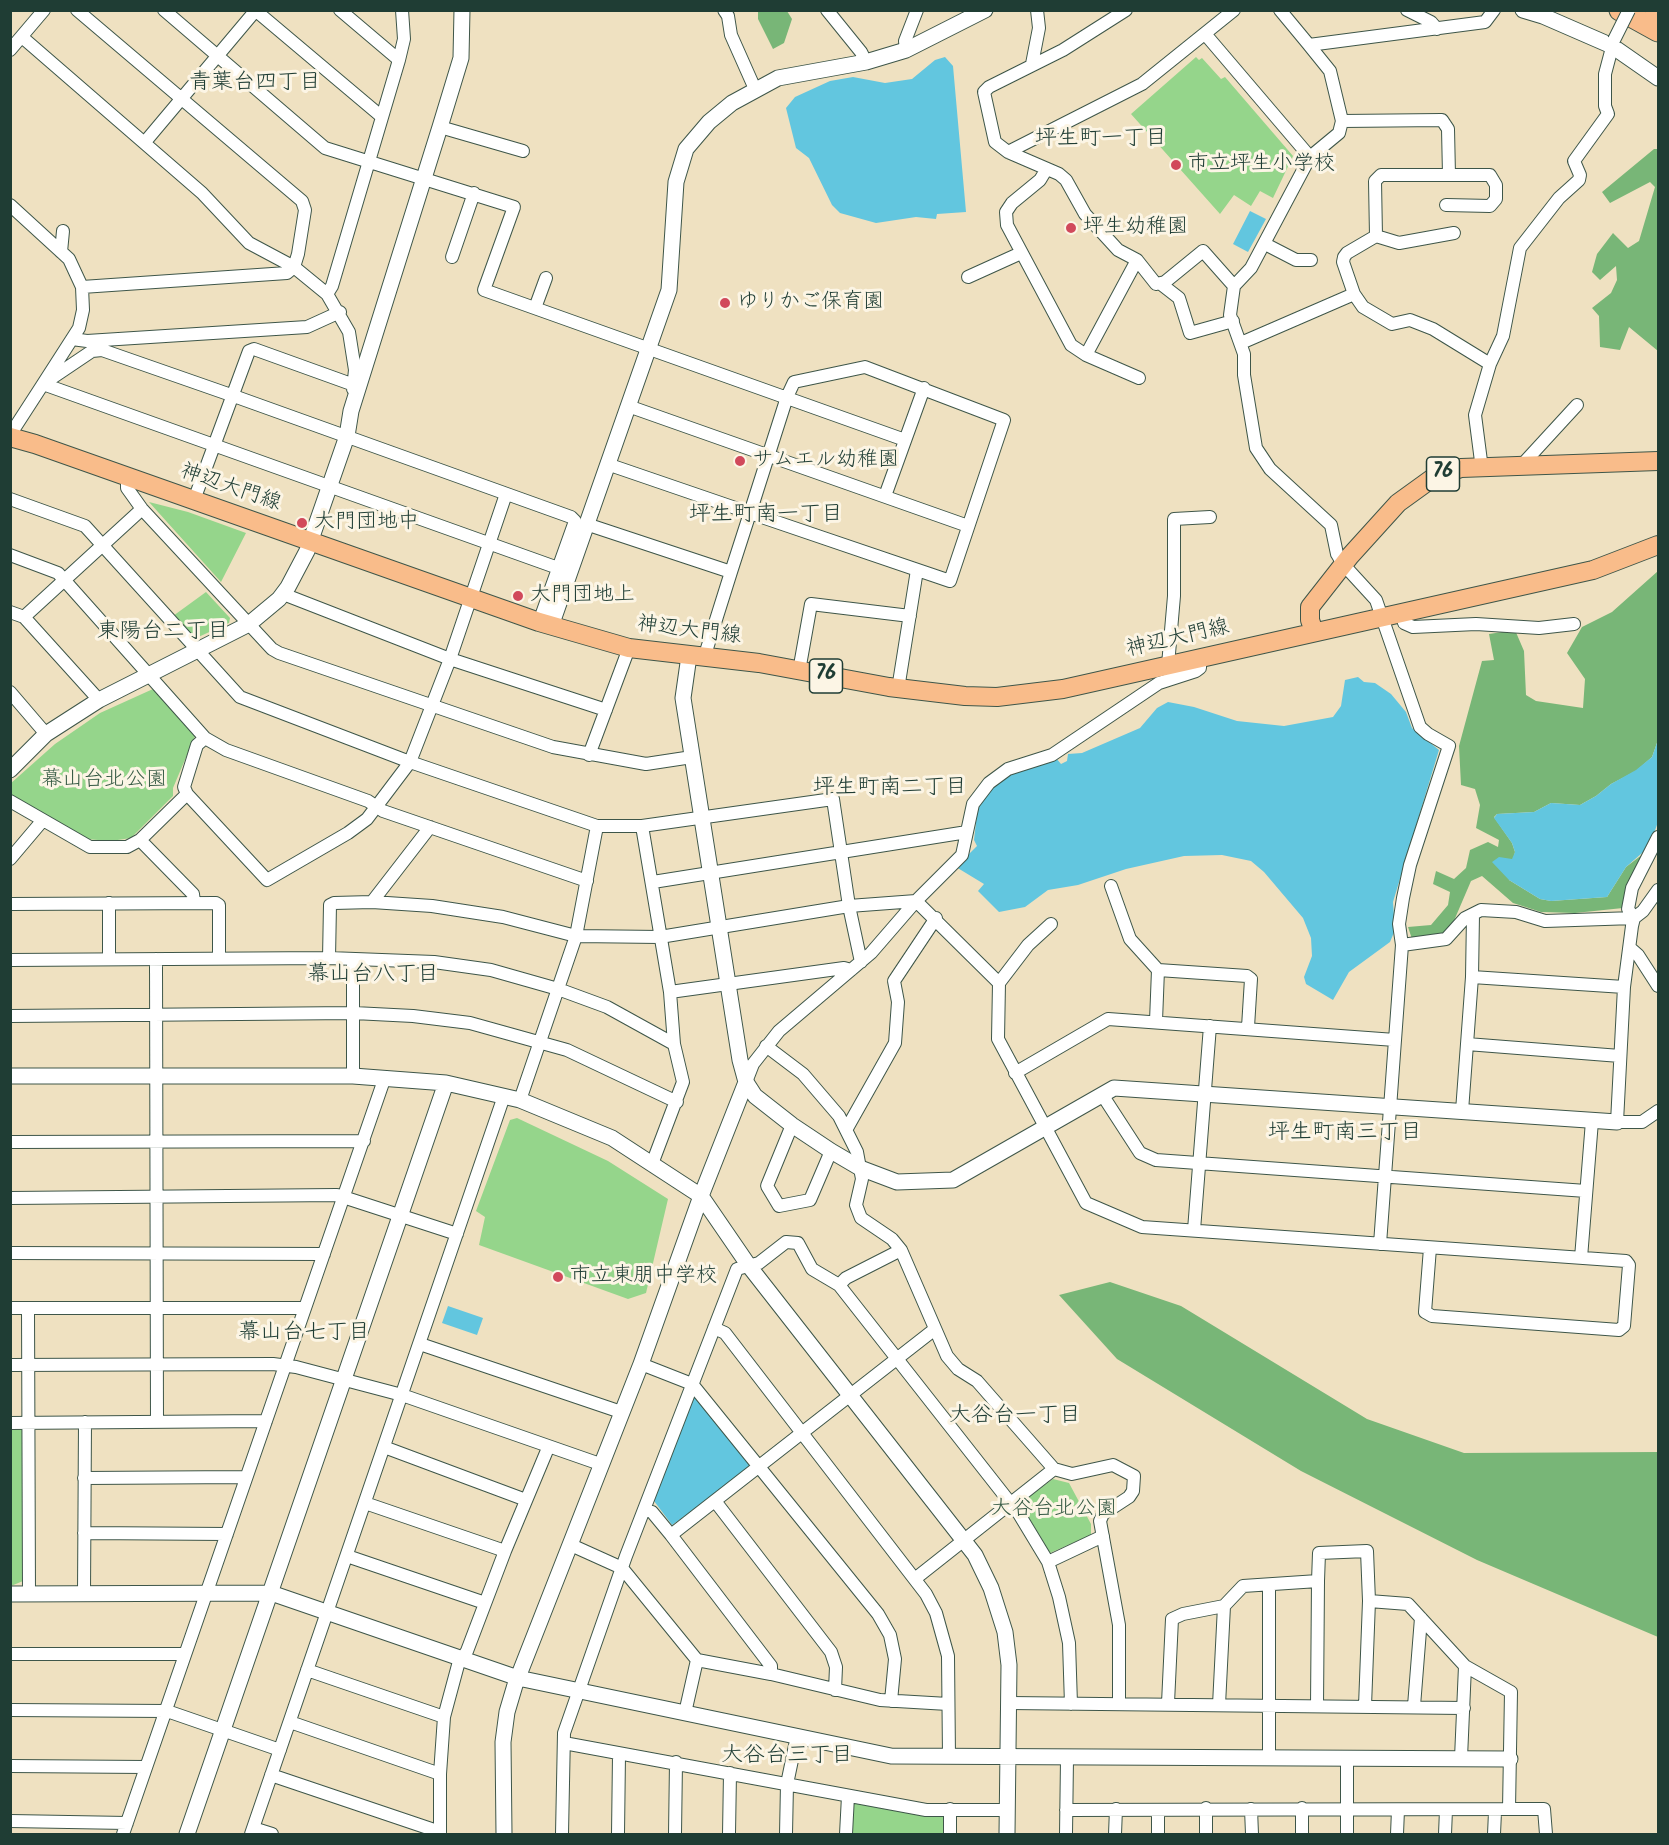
<!DOCTYPE html>
<meta charset="utf-8">
<style>
body{margin:0}
#map{position:relative;width:1669px;height:1845px;overflow:hidden;background:#efe1c1;font-family:Kalam,sans-serif}
canvas{display:block}
.frame{position:absolute;inset:0;border:12px solid #1f3d34;pointer-events:none}
</style>
<div id="map">
<canvas width="1669" height="1845"></canvas>
<div class="frame"></div>
</div>
<script>
const ctx = document.querySelector('canvas').getContext('2d');
ctx.lineJoin = 'round';
function fill(path, color) { ctx.fillStyle = color; ctx.fill(path, 'evenodd'); }
const shape = rows => new Path2D(rows.map(r => 'M' + r).join(''));
function stroke(path, color, width, dash) { ctx.strokeStyle = color; ctx.lineWidth = width; ctx.lineCap = dash ? 'butt' : 'round'; ctx.setLineDash(dash || []); ctx.stroke(path); }
function label(font, color, halo, rows, align = 'center') {
  ctx.font = font + ' Kalam,"Klee One",sans-serif'; ctx.lineWidth = 6; ctx.setLineDash([]); ctx.textBaseline = 'middle'; ctx.strokeStyle = halo; ctx.fillStyle = color; for (const [text, x, y, turn = 0] of rows) {
    ctx.save(); ctx.translate(x, y); ctx.rotate((+turn || 0) * Math.PI / 180); ctx.textAlign = isNaN(turn) ? turn : align; if (halo) ctx.strokeText(text, 0, 0); ctx.fillText(text, 0, 0); ctx.restore();
  }
}
const green = shape([
 [1196,57,1199,60,1202,58,1221,79,1225,77,1293,156,1273,198,1260,191,1251,206,1234,195,1220,214,1131,114],
 [149,502,188,512,246,533,221,582],
 [206,592,230,618,229,623,194,639,173,616],
 [153,689,195,736,173,788,173,796,131,838,111,841,85,839,11,795,10,784,55,744,100,713],
 [517,1118,608,1161,668,1199,646,1293,628,1299,479,1245,485,1217,476,1211,510,1120],
 [10,1426,21,1426,25,1430,23,1581,11,1586],
 [1053,1479,1069,1483,1091,1524,1091,1535,1050,1553,1020,1503],
 [849,1798,948,1811,948,1834,848,1834]
]);
const forest = shape([
 [758,11,787,11,792,19,784,43,773,49,758,19],
 [1654,149,1658,149,1658,351,1629,327,1620,350,1600,347,1599,316,1592,308,1611,293,1617,280,1616,266,1600,280,1592,272,1597,254,1613,233,1628,248,1639,241,1655,187,1650,182,1610,203,1602,192],
 [1658,571,1658,740,1652,757,1636,771,1611,784,1596,796,1580,805,1551,803,1534,812,1497,814,1494,817,1512,843,1515,852,1509,880,1540,899,1551,901,1607,897,1626,867,1643,854,1623,908,1575,913,1541,912,1513,903,1482,876,1471,881,1450,930,1442,937,1412,939,1408,927,1431,925,1448,905,1450,892,1433,884,1436,871,1454,879,1466,868,1470,850,1488,842,1498,847,1499,840,1476,828,1480,805,1475,789,1461,785,1459,746,1482,661,1494,660,1489,634,1515,630,1524,651,1526,695,1536,701,1583,708,1585,679,1567,653,1582,627,1612,612],
 [1110,1282,1181,1306,1367,1419,1464,1453,1658,1452,1658,1637,1477,1560,1301,1471,1117,1359,1059,1295]
]);
const water = shape([
 [945,57,953,66,966,212,937,214,936,219,916,217,876,223,840,213,832,205,809,158,796,148,786,108,795,97,830,81,853,77,885,83,912,79,935,60],
 [1250,211,1266,219,1248,252,1233,244],
 [1358,677,1364,682,1375,683,1391,694,1406,712,1412,728,1439,750,1393,902,1395,930,1390,942,1349,972,1333,1000,1306,984,1304,977,1312,956,1311,938,1303,918,1264,872,1251,861,1222,855,1184,856,1126,869,1078,885,1048,890,1025,907,999,912,978,891,984,884,956,867,977,846,974,840,978,805,983,795,1011,773,1056,758,1061,764,1067,761,1068,754,1082,753,1140,728,1157,708,1168,702,1194,707,1237,721,1284,726,1333,717,1341,706,1345,680],
 [1658,740,1658,822,1649,847,1626,867,1607,897,1551,901,1540,899,1509,880,1492,862,1499,857,1512,859,1515,852,1512,843,1494,818,1497,814,1534,812,1551,803,1580,805,1596,796,1611,784,1636,770,1652,757],
 [448,1306,483,1318,477,1335,442,1323],
 [693,1390,755,1466,672,1525,654,1501]
]);
const minor = shape([
 [77,10,302,201,305,210,298,254,294,267,287,273,82,287],
 [164,10,325,148,514,207,484,290,905,440],
 [255,10,382,117],
 [340,10,399,60],
 [724,10,728,16,731,35,755,89],
 [827,10,861,52,866,62],
 [1126,10,1063,50,989,87,984,92,995,142,1008,152,1142,84,1234,10],
 [1280,10,1309,45,1485,22,1494,10],
 [1407,10,1431,22,1437,29],
 [1206,35,1310,157,1339,133,1342,121,1330,71,1309,45],
 [22,37,202,193,249,243,294,267,327,294,349,332,355,370,353,389],
 [10,50,44,10],
 [906,50,905,41,917,10],
 [1032,64,1039,28,1037,10],
 [1342,121,1442,120,1448,129,1449,175,1490,175,1496,185,1496,199,1490,206,1446,205],
 [440,127,523,151],
 [145,142,256,10],
 [1008,152,1059,174,1066,180,1085,214,1118,250,1137,260,1156,284,1165,282,1203,251,1234,286],
 [1310,157,1251,268,1234,286,1230,315,1244,354,1244,375,1256,448,1270,469,1331,525,1337,554,1343,564,1376,600,1420,727,1428,734,1449,746,1410,865,1403,898,1399,924,1402,945,1380,1244],
 [1046,170,1040,180,1012,203,1006,212,1007,225,1071,345,1086,355,1139,378],
 [10,205,69,259,82,287,83,310,79,328,43,384,558,568],
 [1376,236,1375,181,1381,175,1449,175],
 [1265,244,1296,260,1311,260],
 [61,252,63,231],
 [452,257,474,193],
 [968,277,1021,253],
 [1161,284,1179,298,1190,333,1233,321],
 [327,294,332,286,399,60,404,39,402,10],
 [1354,294,1363,307,1392,324,1410,320,1433,329,1490,364],
 [535,308,546,278],
 [72,339,87,341,307,327,340,312],
 [1241,343,1354,294,1343,262,1344,257,1347,253,1376,236,1399,243,1454,233],
 [1086,355,1137,260],
 [628,406,968,526],
 [10,435,43,384,92,351,102,350,231,395,571,517,575,521,539,622],
 [607,464,750,513,950,581,1004,420,865,367,794,382,787,397,750,513,731,572,704,658],
 [1520,467,1577,405],
 [1482,469,1475,415,1490,364,1503,336,1520,248,1559,198,1579,180,1580,175,1574,161,1608,114,1605,106,1605,74,1614,40],
 [127,477,127,488,142,509,272,649,279,653,553,747,646,764,692,757],
 [885,496,924,388],
 [10,499,85,526,240,697,410,762,597,826,642,826,833,799,849,906,861,962],
 [194,500,249,351,254,349,354,385],
 [586,524,731,572],
 [10,555,58,573,205,738,226,750,368,801,383,811,587,881],
 [283,594,450,659,606,710],
 [10,612,24,617,99,700],
 [1402,613,1404,623,1413,627,1476,624,1539,628,1574,624],
 [24,617,142,509],
 [1168,665,1174,596,1174,519,1210,517],
 [799,671,811,604,910,616],
 [898,689,917,570],
 [10,692,46,734],
 [589,755,629,648],
 [187,794,267,880,348,833,367,819,410,762,450,659,506,494],
 [10,801,90,847,127,847,140,840,187,794,184,787,197,745,205,738],
 [642,826,670,992,674,1044,683,1082,652,1164],
 [140,840,193,894,194,902],
 [10,859,43,820],
 [653,882,967,832],
 [1111,886,1130,939,1158,970,1156,1021],
 [1658,890,1643,911,1634,918,1632,926,1624,987,1617,1122,1642,1122,1658,1111],
 [372,902,430,827],
 [109,903,109,958],
 [10,904,216,903,219,905,219,958],
 [1634,918,1628,909,1632,888,1658,837],
 [1051,924,1028,945,999,983,998,1039,1086,1203,1142,1227,1626,1261,1629,1265,1624,1326,1619,1330,1432,1316,1425,1312,1430,1248],
 [1402,945,1446,939,1465,918,1481,910,1516,912,1545,921,1634,918],
 [1630,948,1638,955,1658,986],
 [329,958,330,905,334,903,372,902,432,906,503,917,576,936,660,937,849,906,916,901,999,983],
 [156,959,157,1422],
 [10,960,329,958,434,962,491,970,558,989,607,1007,674,1044],
 [1158,970,1247,976,1251,979,1248,1027],
 [1472,977,1624,987],
 [670,992,844,968,851,970],
 [10,1016,354,1013,413,1016,470,1023,567,1050,677,1102],
 [1467,1044,1620,1056],
 [766,1046,803,1074,839,1116,857,1152,862,1179,856,1205,861,1218,892,1239,901,1250,947,1356,958,1369,977,1381,1054,1469,1072,1474,1113,1465,1134,1476,1133,1491,1129,1497,1103,1514,1100,1521,1119,1625,1119,1704],
 [1015,1073,1108,1019,1395,1040],
 [353,1076,353,959],
 [746,1082,753,1064,779,1031,871,953,916,901,962,855,973,804,989,783,1008,769,1052,755,1159,683,1196,671,1200,668,1200,658],
 [1103,1096,1140,1153,1156,1160,1586,1191],
 [520,1100,576,936,597,826],
 [1462,1111,1472,977,1473,915],
 [792,1125,767,1186,779,1206,810,1200,831,1151],
 [846,1130,895,1043,898,1002,894,981,936,918],
 [10,1142,364,1141],
 [10,1198,337,1195,457,1234],
 [1194,1230,1210,1026],
 [10,1253,324,1254],
 [1581,1258,1592,1121],
 [839,1285,846,1278,901,1250],
 [10,1308,304,1308],
 [28,1308,29,1594],
 [714,1328,725,1333,926,1594,936,1613,948,1656,949,1757],
 [420,1344,621,1412],
 [641,1364,692,1384,878,1614,890,1635,895,1659,891,1701],
 [10,1365,273,1364,296,1367,402,1395,600,1464],
 [10,1423,266,1421],
 [384,1447,526,1500],
 [84,1478,246,1477],
 [715,1501,831,1652,836,1667,835,1690],
 [365,1503,505,1551],
 [645,1510,652,1512,671,1535,771,1666,771,1674],
 [84,1533,227,1534],
 [671,1535,935,1329],
 [571,1545,622,1568,697,1660,771,1674,880,1700,948,1704],
 [347,1556,485,1603],
 [1048,1562,1103,1536],
 [916,1578,1054,1469],
 [84,1593,85,1422],
 [10,1654,184,1654],
 [307,1670,444,1717],
 [1010,1703,1464,1708],
 [1168,1703,1172,1619,1183,1614,1224,1606,1243,1586,1318,1581,1319,1553,1367,1551,1369,1601,1408,1604,1465,1666,1511,1692,1509,1809,1544,1809,1546,1834],
 [1219,1705,1224,1606],
 [1317,1706,1318,1581],
 [1365,1706,1369,1601],
 [1414,1706,1421,1618],
 [10,1710,167,1711,280,1750],
 [685,1713,697,1660],
 [290,1722,440,1774],
 [564,1743,926,1810,1006,1810],
 [1269,1758,1269,1586],
 [1461,1758,1465,1666],
 [10,1766,146,1767],
 [271,1775,440,1832],
 [1206,1808,1206,1834],
 [1302,1808,1302,1834],
 [950,1809,950,1834],
 [1251,1809,1252,1834],
 [1066,1810,1509,1809],
 [10,1821,127,1823],
 [253,1828,272,1834],
 [123,1834,385,1077],
 [251,1834,504,1096],
 [440,1834,440,1774,444,1717,458,1665,467,1651,505,1551,548,1448],
 [562,1834,564,1733,626,1556,737,1269,759,1263,786,1242,798,1243,812,1269,839,1285,1019,1514,1048,1562,1059,1597,1069,1643,1071,1704],
 [618,1834,619,1755],
 [675,1834,676,1762],
 [729,1834,730,1773],
 [786,1834,787,1784,797,1736],
 [846,1834,848,1796],
 [1066,1834,1067,1759],
 [1115,1834,1116,1809],
 [1158,1834,1158,1810],
 [1347,1834,1347,1760],
 [1397,1834,1398,1810],
 [1445,1834,1446,1810],
 [1494,1834,1495,1812]
]);
const tertiary = shape([
 [1523,10,1543,16,1612,46,1658,78],
 [551,626,669,290,676,182,686,149,709,122,732,103,778,78,866,62,906,50,985,10],
 [10,770,46,734,99,700,249,624,279,599,288,587,307,551,347,436,351,411,440,127,461,58,462,10],
 [10,1076,353,1076,446,1083,520,1100,612,1138,701,1196,749,1266,975,1555,991,1588,1005,1632,1009,1665,1007,1834],
 [746,1082,755,1096,792,1125,831,1151,860,1168,897,1182,953,1180,1114,1088,1617,1122],
 [10,1594,271,1593,518,1678,891,1756,1510,1759],
 [187,1834,446,1083],
 [504,1834,503,1742,507,1712,515,1685,641,1364,701,1196,746,1082,740,1060,683,698,689,656]
]);
const primary = shape([
 [10,437,35,444,539,622,629,648,759,663,889,687,965,696,997,697,1063,689,1593,570,1658,545],
 [1314,632,1310,620,1310,607,1350,556,1398,503,1434,477,1461,468,1658,461]
]);
const motorway = shape([
 [1620,10,1658,31],
 [1656,10,1658,12]
]);
const minorBridge = shape([
 [1614,40,1629,10]
]);
const markers = [
 [1176,165,6,"#d1495b"],
 [1071,228,6,"#d1495b"],
 [725,303,6,"#d1495b"],
 [740,461,6,"#d1495b"],
 [302,523,6,"#d1495b"],
 [518,596,6,"#d1495b"],
 [558,1277,6,"#d1495b"]
];
const shields = [
 [1443,474,33],
 [826,676,33]
];
const shieldNames = [
 ["76",1443,474],
 ["76",826,676]
];
const poiNames = [
 ["市立坪生小学校",1188,165],
 ["坪生幼稚園",1083,228],
 ["ゆりかご保育園",737,303],
 ["サムエル幼稚園",752,461],
 ["大門団地中",314,523],
 ["大門団地上",530,596],
 ["市立東朋中学校",570,1277]
];
const streetNames = [
 ["神辺大門線",230,489,19],
 ["神辺大門線",689,632,7],
 ["神辺大門線",1178,640,-13]
];
const parkNames = [
 ["幕山台北公園",104,781],
 ["大谷台北公園",1054,1510]
];
const neighbourhoodNames = [
 ["青葉台四丁目",255,84],
 ["坪生町一丁目",1101,140],
 ["坪生町南一丁目",766,516],
 ["東陽台二丁目",163,633],
 ["坪生町南二丁目",890,789],
 ["幕山台八丁目",373,976],
 ["坪生町南三丁目",1345,1134],
 ["幕山台七丁目",304,1334],
 ["大谷台一丁目",1015,1417],
 ["大谷台三丁目",787,1757]
];
fill(green, '#95d58b');
fill(forest, '#78b677');
fill(water, '#62c6df');
stroke(minor, '#3e5649', 14);
stroke(tertiary, '#3e5649', 17);
stroke(primary, '#3e5649', 20);
stroke(motorway, '#3e5649', 23);
stroke(minor, '#fff', 12);
stroke(tertiary, '#fff', 15);
stroke(primary, '#f9bc8a', 18);
stroke(motorway, '#f9bc8a', 21);
stroke(minorBridge, '#3e5649', 14, []);
stroke(minorBridge, '#fff', 12);
for (const [x, y, r, color] of markers) { const dot = new Path2D(); dot.arc(x, y, r, 0, 2 * Math.PI); ctx.fillStyle = color; ctx.fill(dot); stroke(dot, '#fcf5e5', 2); }
for (const [x, y, w] of shields) { const box = new Path2D(); box.roundRect(x - w / 2, y - 17, w, 34, 4.5); ctx.fillStyle = '#fcf5e5'; ctx.fill(box); stroke(box, '#1f3d34', 1.5); }
label('bold 20px', '#1f3d34', null, shieldNames);
label('21px', '#1f3d34', '#fcf5e5', poiNames, 'left');
label('21px', '#1f3d34', '#fcf5e5', streetNames);
label('21px', '#375b45', '#fcf5e5', parkNames);
label('22px', '#1f3d34', '#fcf5e5', neighbourhoodNames);
</script>
